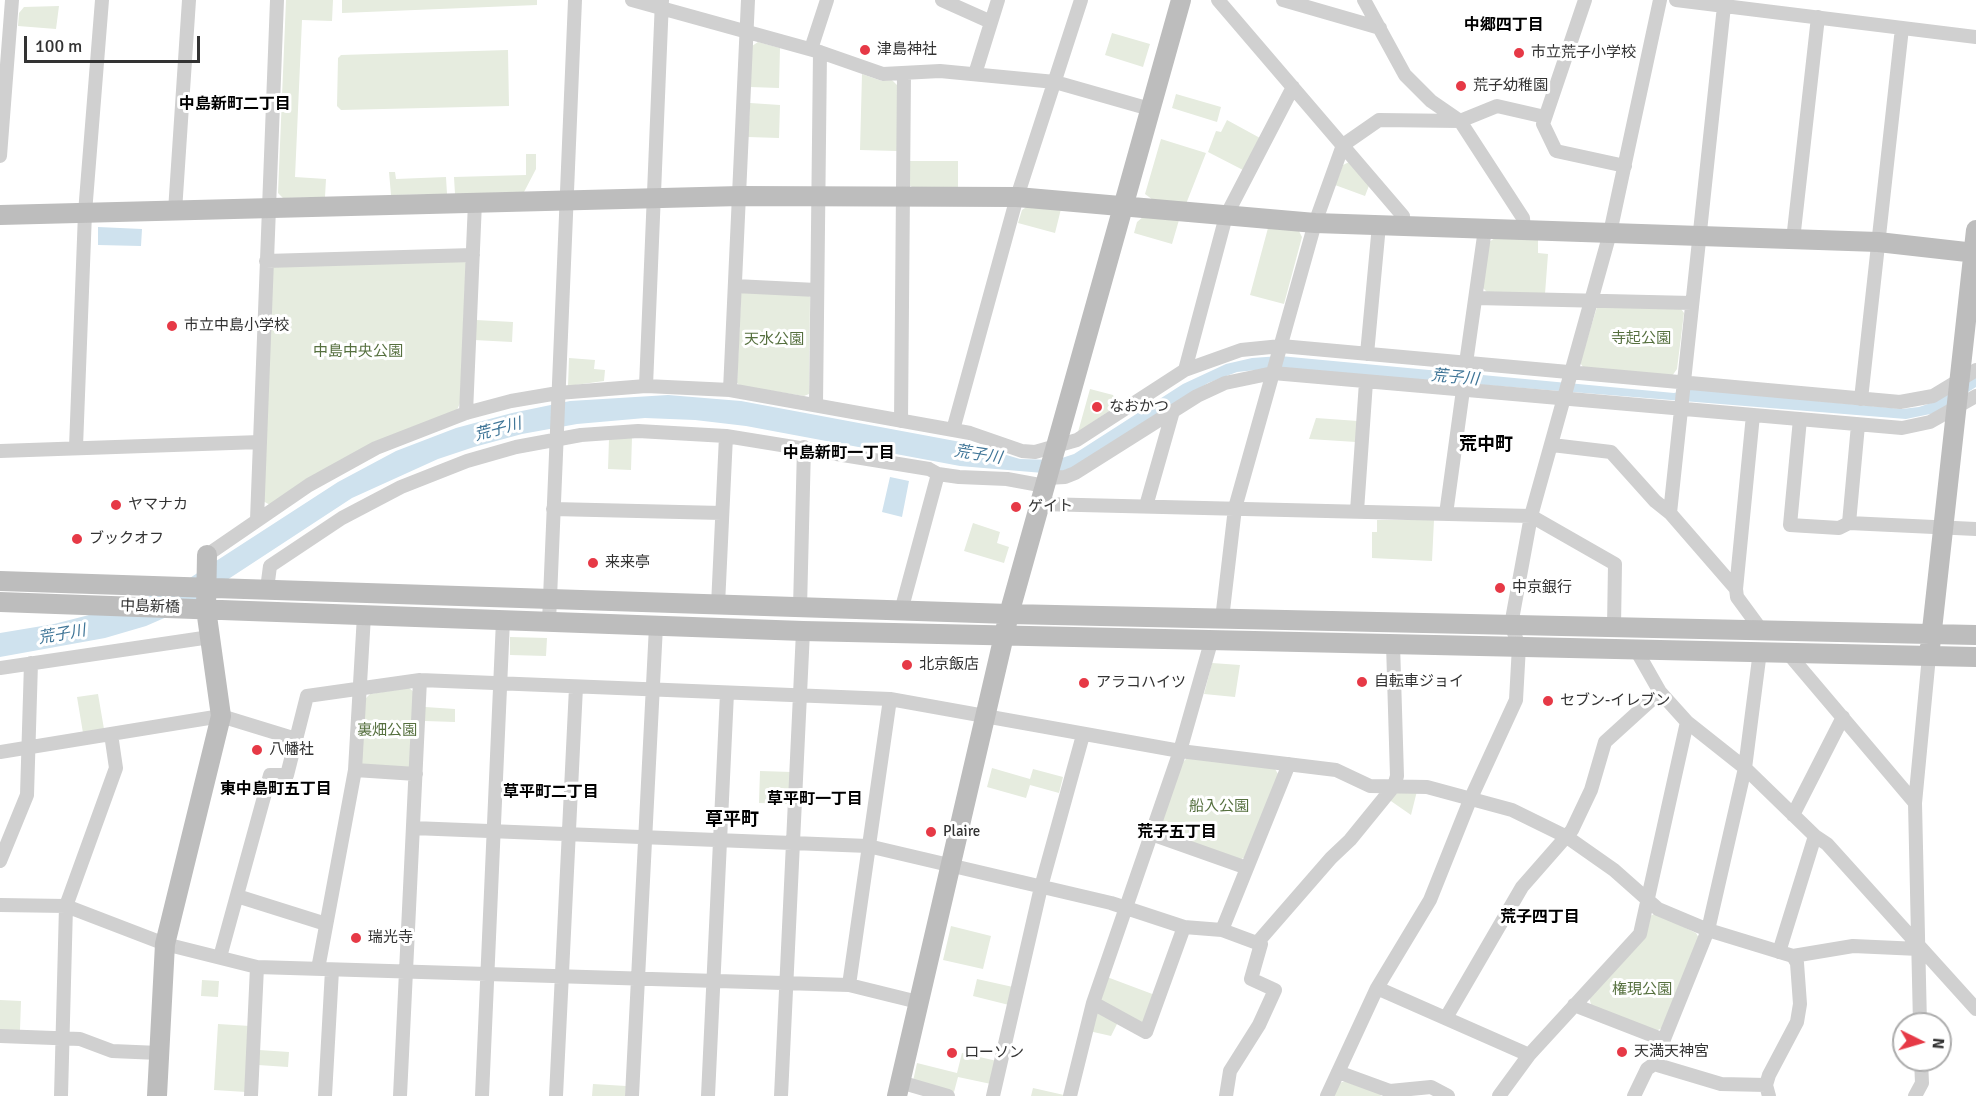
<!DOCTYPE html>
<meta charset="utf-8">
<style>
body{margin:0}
#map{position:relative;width:1976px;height:1096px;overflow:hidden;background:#fff;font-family:Signika,sans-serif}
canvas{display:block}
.north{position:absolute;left:1892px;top:1012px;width:60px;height:60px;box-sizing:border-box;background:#fff;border:2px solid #adadad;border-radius:50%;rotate:95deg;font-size:16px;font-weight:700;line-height:24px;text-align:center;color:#333}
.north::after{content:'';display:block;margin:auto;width:21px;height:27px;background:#e63946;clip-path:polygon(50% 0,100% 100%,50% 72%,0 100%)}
.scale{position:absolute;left:24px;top:36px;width:176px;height:27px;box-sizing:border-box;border:3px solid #333;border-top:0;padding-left:8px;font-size:18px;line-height:21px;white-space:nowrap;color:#333;-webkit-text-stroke:4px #fff;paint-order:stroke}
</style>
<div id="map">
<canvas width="1976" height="1096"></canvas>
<div class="north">N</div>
<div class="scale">100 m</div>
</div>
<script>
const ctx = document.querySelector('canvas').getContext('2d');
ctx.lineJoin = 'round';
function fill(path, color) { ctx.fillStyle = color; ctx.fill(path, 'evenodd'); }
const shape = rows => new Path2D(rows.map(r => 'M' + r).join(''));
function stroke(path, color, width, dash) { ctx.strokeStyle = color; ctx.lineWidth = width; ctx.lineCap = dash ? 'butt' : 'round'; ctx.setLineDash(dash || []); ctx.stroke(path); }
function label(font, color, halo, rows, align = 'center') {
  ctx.font = font + ' Signika,"Noto Sans JP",sans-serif'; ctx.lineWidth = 6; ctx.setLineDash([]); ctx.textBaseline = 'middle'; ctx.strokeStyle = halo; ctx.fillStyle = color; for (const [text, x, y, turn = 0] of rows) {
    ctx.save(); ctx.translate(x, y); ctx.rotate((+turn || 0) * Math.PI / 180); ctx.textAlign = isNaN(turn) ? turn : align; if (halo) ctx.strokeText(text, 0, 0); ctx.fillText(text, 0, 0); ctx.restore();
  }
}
const green = shape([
 [286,0,333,0,332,21,302,20,295,177,326,179,325,197,283,198,278,193],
 [342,0,537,0,537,5,342,13],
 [59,6,56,29,18,26,19,13,24,7],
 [1112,33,1150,44,1143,67,1105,55],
 [758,42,780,48,779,88,750,87,752,46],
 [508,50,509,106,341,110,337,106,338,58,341,55],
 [862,74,882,81,892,80,897,85,897,151,860,150],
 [1176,94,1221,107,1217,122,1172,108],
 [750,103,780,105,779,138,748,137],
 [1227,120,1260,138,1243,170,1208,152,1216,131,1221,132],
 [1161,139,1206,153,1186,204,1153,200,1145,194],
 [526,154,536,154,536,169,524,192,455,194,454,177,526,175],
 [908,161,958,161,958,187,912,187,907,184],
 [1351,161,1370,183,1365,196,1335,185,1343,165],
 [389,172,395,172,396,179,446,177,447,194,391,195],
 [1028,206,1061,209,1055,233,1018,223,1022,210],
 [1143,217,1179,220,1172,244,1134,233,1137,222],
 [1268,228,1299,231,1302,237,1284,304,1250,295],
 [1495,238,1538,240,1538,253,1548,254,1545,294,1488,293,1483,288,1489,242],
 [462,259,466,263,460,403,457,410,375,443,270,505,263,501,271,269,275,264],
 [744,290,805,294,810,297,809,394,804,396,741,386,737,383,741,294],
 [1679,306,1684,313,1677,369,1672,376,1584,368,1580,363,1597,307],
 [476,320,513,322,512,342,474,340],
 [569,358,595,360,594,369,605,370,604,381,568,386],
 [1090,389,1113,395,1118,405,1078,432],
 [1316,418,1358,421,1356,442,1309,439],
 [632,437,631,470,608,469,609,439],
 [1377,520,1434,520,1432,561,1372,558,1372,532,1377,532],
 [973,523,1000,532,997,543,1009,547,1004,563,964,551],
 [510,637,547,638,546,656,510,655],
 [1212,663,1240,665,1235,697,1204,694],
 [409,688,414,692,410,767,364,767,361,762,364,700,370,694],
 [98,694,104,729,83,733,77,697],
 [425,707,455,709,455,722,425,721],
 [1187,758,1275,769,1280,777,1248,856,1237,861,1159,830,1183,762],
 [992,768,1030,779,1033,769,1063,777,1059,793,1030,785,1026,798,987,787],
 [760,771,792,772,790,804,759,803],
 [1402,790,1417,791,1411,815,1388,799],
 [1656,913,1696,933,1699,938,1664,1027,1654,1032,1592,1008,1589,997,1650,916],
 [951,926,991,936,983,969,943,960],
 [1107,977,1155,995,1144,1027,1099,999],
 [977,979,1013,987,1009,1005,973,996],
 [202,980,219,981,218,997,201,996],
 [0,1000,21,1001,20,1030,0,1030],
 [1099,1011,1118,1022,1111,1036,1089,1031,1095,1014],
 [218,1024,250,1026,246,1092,214,1090],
 [259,1050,289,1052,288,1067,258,1065],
 [962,1053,997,1061,991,1084,958,1077,954,1092,913,1081,917,1063,957,1073],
 [1346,1081,1380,1094,1381,1096,1333,1096,1339,1083],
 [593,1084,626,1086,625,1096,592,1096],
 [1033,1088,1064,1095,1064,1096,1031,1096]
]);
const water = shape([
 [98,227,142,229,141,246,98,245],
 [1280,356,1674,393,1690,389,1902,409,1919,407,1934,402,1976,375,1976,387,1935,413,1906,419,1275,368,1237,372,1208,383,1075,466,1055,474,960,466,746,426,695,420,645,418,577,424,522,434,474,447,438,459,352,498,178,612,146,626,105,638,0,657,0,633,54,624,124,606,179,585,338,482,396,451,456,428,512,413,570,401,668,395,741,401,966,443,1020,459,1056,460,1074,454,1183,384,1226,364,1252,358],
 [890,477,909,481,902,517,882,512]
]);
const street = shape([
 [632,0,820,52,883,74,940,71,1055,82,1150,109],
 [942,0,991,22],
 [1218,0,1403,216,1403,226],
 [1283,0,1380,28],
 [1364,0,1405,75,1431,101,1460,121,1523,218,1524,230],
 [1585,0,1543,124,1556,151,1625,166],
 [1676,0,1976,37],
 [811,49,827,0],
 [975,74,998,0],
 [0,156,12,0],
 [175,211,189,0],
 [1793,240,1818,17],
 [266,261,473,255],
 [735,286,816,290],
 [1476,298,1692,303],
 [1367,354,1379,225],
 [1466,363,1485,229],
 [1185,370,1226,216,1293,87],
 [646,386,662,0],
 [730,390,748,0],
 [1861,399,1902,28],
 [816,404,820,52],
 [466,413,475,202],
 [1800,419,1790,525,1839,528,1849,523],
 [901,421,904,73],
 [1858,425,1849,523,1976,529],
 [953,430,1017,197,1081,0],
 [1552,445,1611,452,1655,501,1670,513,1736,589,1737,597,1762,631],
 [76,447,85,213,102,0],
 [0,451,260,442],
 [1047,478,1065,477,1075,473,1197,396,1225,383,1273,373,1902,428,1930,422,1976,396],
 [1040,504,1531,516,1615,564,1614,627],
 [1146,506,1173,411],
 [553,509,722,513],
 [1357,511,1366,382],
 [1670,513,1724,6],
 [1446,514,1463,390],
 [257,520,277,0],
 [207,555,309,485,376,448,466,413,511,401,558,393,646,386,730,390,970,433,1022,451,1035,452,1077,440,1185,370,1241,350,1281,346,1900,402,1933,396,1976,370],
 [267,589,270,566,342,518,401,487,467,461,516,447,581,435,638,431,726,436,929,469,938,474,959,477,1007,479,1045,486],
 [1736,589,1753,415],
 [718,605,726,436],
 [800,608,804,447],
 [901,611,938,474],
 [1222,619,1235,508,1315,223,1343,145,1379,120,1460,121,1497,106,1545,117],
 [549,622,575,0],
 [1635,648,1660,692,1687,722,1745,768,1815,836,1827,844,1976,1009],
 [1787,652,1915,803],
 [0,668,210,637],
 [0,752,221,716,296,739],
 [355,770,416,774],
 [1793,815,1843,717],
 [413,828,868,846,1111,903,1184,927,1222,930,1289,764],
 [1151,834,1247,868],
 [0,861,27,795,31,663],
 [237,896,326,924],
 [0,905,66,906,165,944,257,967,849,985,918,1002],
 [1222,930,1257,943],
 [1779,952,1815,836],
 [220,957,270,775,287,775,307,696,420,680,890,699,1180,751,1336,770,1370,786,1427,787,1512,810,1567,837,1614,870,1658,909,1708,930,1793,956,1853,946,1919,949],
 [318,969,355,770,364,615],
 [849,985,890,699],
 [1377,988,1529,1055],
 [1093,1003,1146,1032,1184,927],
 [1574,1005,1664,1040],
 [1447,1016,1522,887,1572,830,1591,790,1605,742,1660,692],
 [1920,1024,1915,803,1929,656],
 [0,1036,80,1039,112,1051,159,1053],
 [1654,1064,1721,1084,1766,1085],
 [1338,1072,1390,1091,1431,1087,1448,1096],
 [900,1082,948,1096],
 [61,1096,66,906,116,768,111,734],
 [251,1096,257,967],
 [325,1096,332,970],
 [400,1096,420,680],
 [482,1096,503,620],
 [556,1096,576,687],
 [632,1096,656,626],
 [708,1096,727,693],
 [781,1096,803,631],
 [993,1096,1041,887,1083,735],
 [1070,1096,1093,1003,1180,751,1211,642],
 [1226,1096,1230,1071,1259,1025,1275,990,1251,979,1261,944,1257,943,1331,858,1350,840,1394,786,1397,776,1393,644],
 [1327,1096,1377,988,1430,900,1470,800,1516,700,1519,646,1511,625,1531,516,1610,233,1660,0],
 [1499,1096,1529,1055,1640,934,1687,722],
 [1634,1096,1647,1069,1654,1064,1708,930,1745,768,1760,651],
 [1769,1096,1766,1085,1769,1075,1797,1022,1800,1004,1797,963,1793,956],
 [1915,1096,1922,1083,1921,1060]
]);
const secondary = shape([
 [0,215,740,196,1017,197,1315,223,1878,242,1976,253],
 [0,581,1009,614,1976,635],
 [0,602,803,631,1976,657],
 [1930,648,1976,230],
 [157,1096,165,944,221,716,206,609,207,555],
 [897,1096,1009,614,1181,0]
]);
const markers = [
 [865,50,6,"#e63946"],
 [1519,53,6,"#e63946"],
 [1461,86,6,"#e63946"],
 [172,326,6,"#e63946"],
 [1097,407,6,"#e63946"],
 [116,505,6,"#e63946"],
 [1016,507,6,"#e63946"],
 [77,539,6,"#e63946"],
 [593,563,6,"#e63946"],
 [1500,588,6,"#e63946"],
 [907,665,6,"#e63946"],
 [1362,682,6,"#e63946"],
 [1084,683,6,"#e63946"],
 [1548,701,6,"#e63946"],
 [257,750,6,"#e63946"],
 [931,832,6,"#e63946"],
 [356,938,6,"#e63946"],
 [1622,1052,6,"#e63946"],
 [952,1053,6,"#e63946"]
];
const poiNames = [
 ["津島神社",877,50],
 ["市立荒子小学校",1531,53],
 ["荒子幼稚園",1473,86],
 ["市立中島小学校",184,326],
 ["なおかつ",1109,407],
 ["ヤマナカ",128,505],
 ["ゲイト",1028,507],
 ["ブックオフ",89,539],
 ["来来亭",605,563],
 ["中京銀行",1512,588],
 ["北京飯店",919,665],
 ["自転車ジョイ",1374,682],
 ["アラコハイツ",1096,683],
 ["セブン-イレブン",1560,701],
 ["八幡社",269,750],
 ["Plaire",943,832],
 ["瑞光寺",368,938],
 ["天満天神宮",1634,1052],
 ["ローソン",964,1053]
];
const parkNames = [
 ["寺起公園",1641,339],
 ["天水公園",774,340],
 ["中島中央公園",358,352],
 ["裏畑公園",387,731],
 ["船入公園",1219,807],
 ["権現公園",1642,990]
];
const streetNames = [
 ["中島新橋",150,607,2]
];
const neighbourhoodNames = [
 ["中郷四丁目",1504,26],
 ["中島新町二丁目",235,105],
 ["中島新町一丁目",839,454],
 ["東中島町五丁目",276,790],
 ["草平町二丁目",551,793],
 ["草平町一丁目",815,800],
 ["荒子五丁目",1177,833],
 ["荒子四丁目",1540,918]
];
const waterNames = [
 ["荒子川",1455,378,5],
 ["荒子川",498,430,-15],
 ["荒子川",978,455,9],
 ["荒子川",62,635,-10]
];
const quarterNames = [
 ["荒中町",1486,445],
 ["草平町",732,820]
];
fill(green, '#e6ecdf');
fill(water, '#cfe2ee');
stroke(street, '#d0d0d0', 14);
stroke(secondary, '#bdbdbd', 20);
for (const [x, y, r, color] of markers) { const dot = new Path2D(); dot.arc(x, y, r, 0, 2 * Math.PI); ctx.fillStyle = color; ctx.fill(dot); stroke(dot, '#fff', 2); }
label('15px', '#333', '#fff', poiNames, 'left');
label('15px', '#56703f', '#fff', parkNames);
label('15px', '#333', '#fff', streetNames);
label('bold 16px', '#000', '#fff', neighbourhoodNames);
label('italic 16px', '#3f7597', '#fff', waterNames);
label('bold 18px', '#000', '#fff', quarterNames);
</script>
